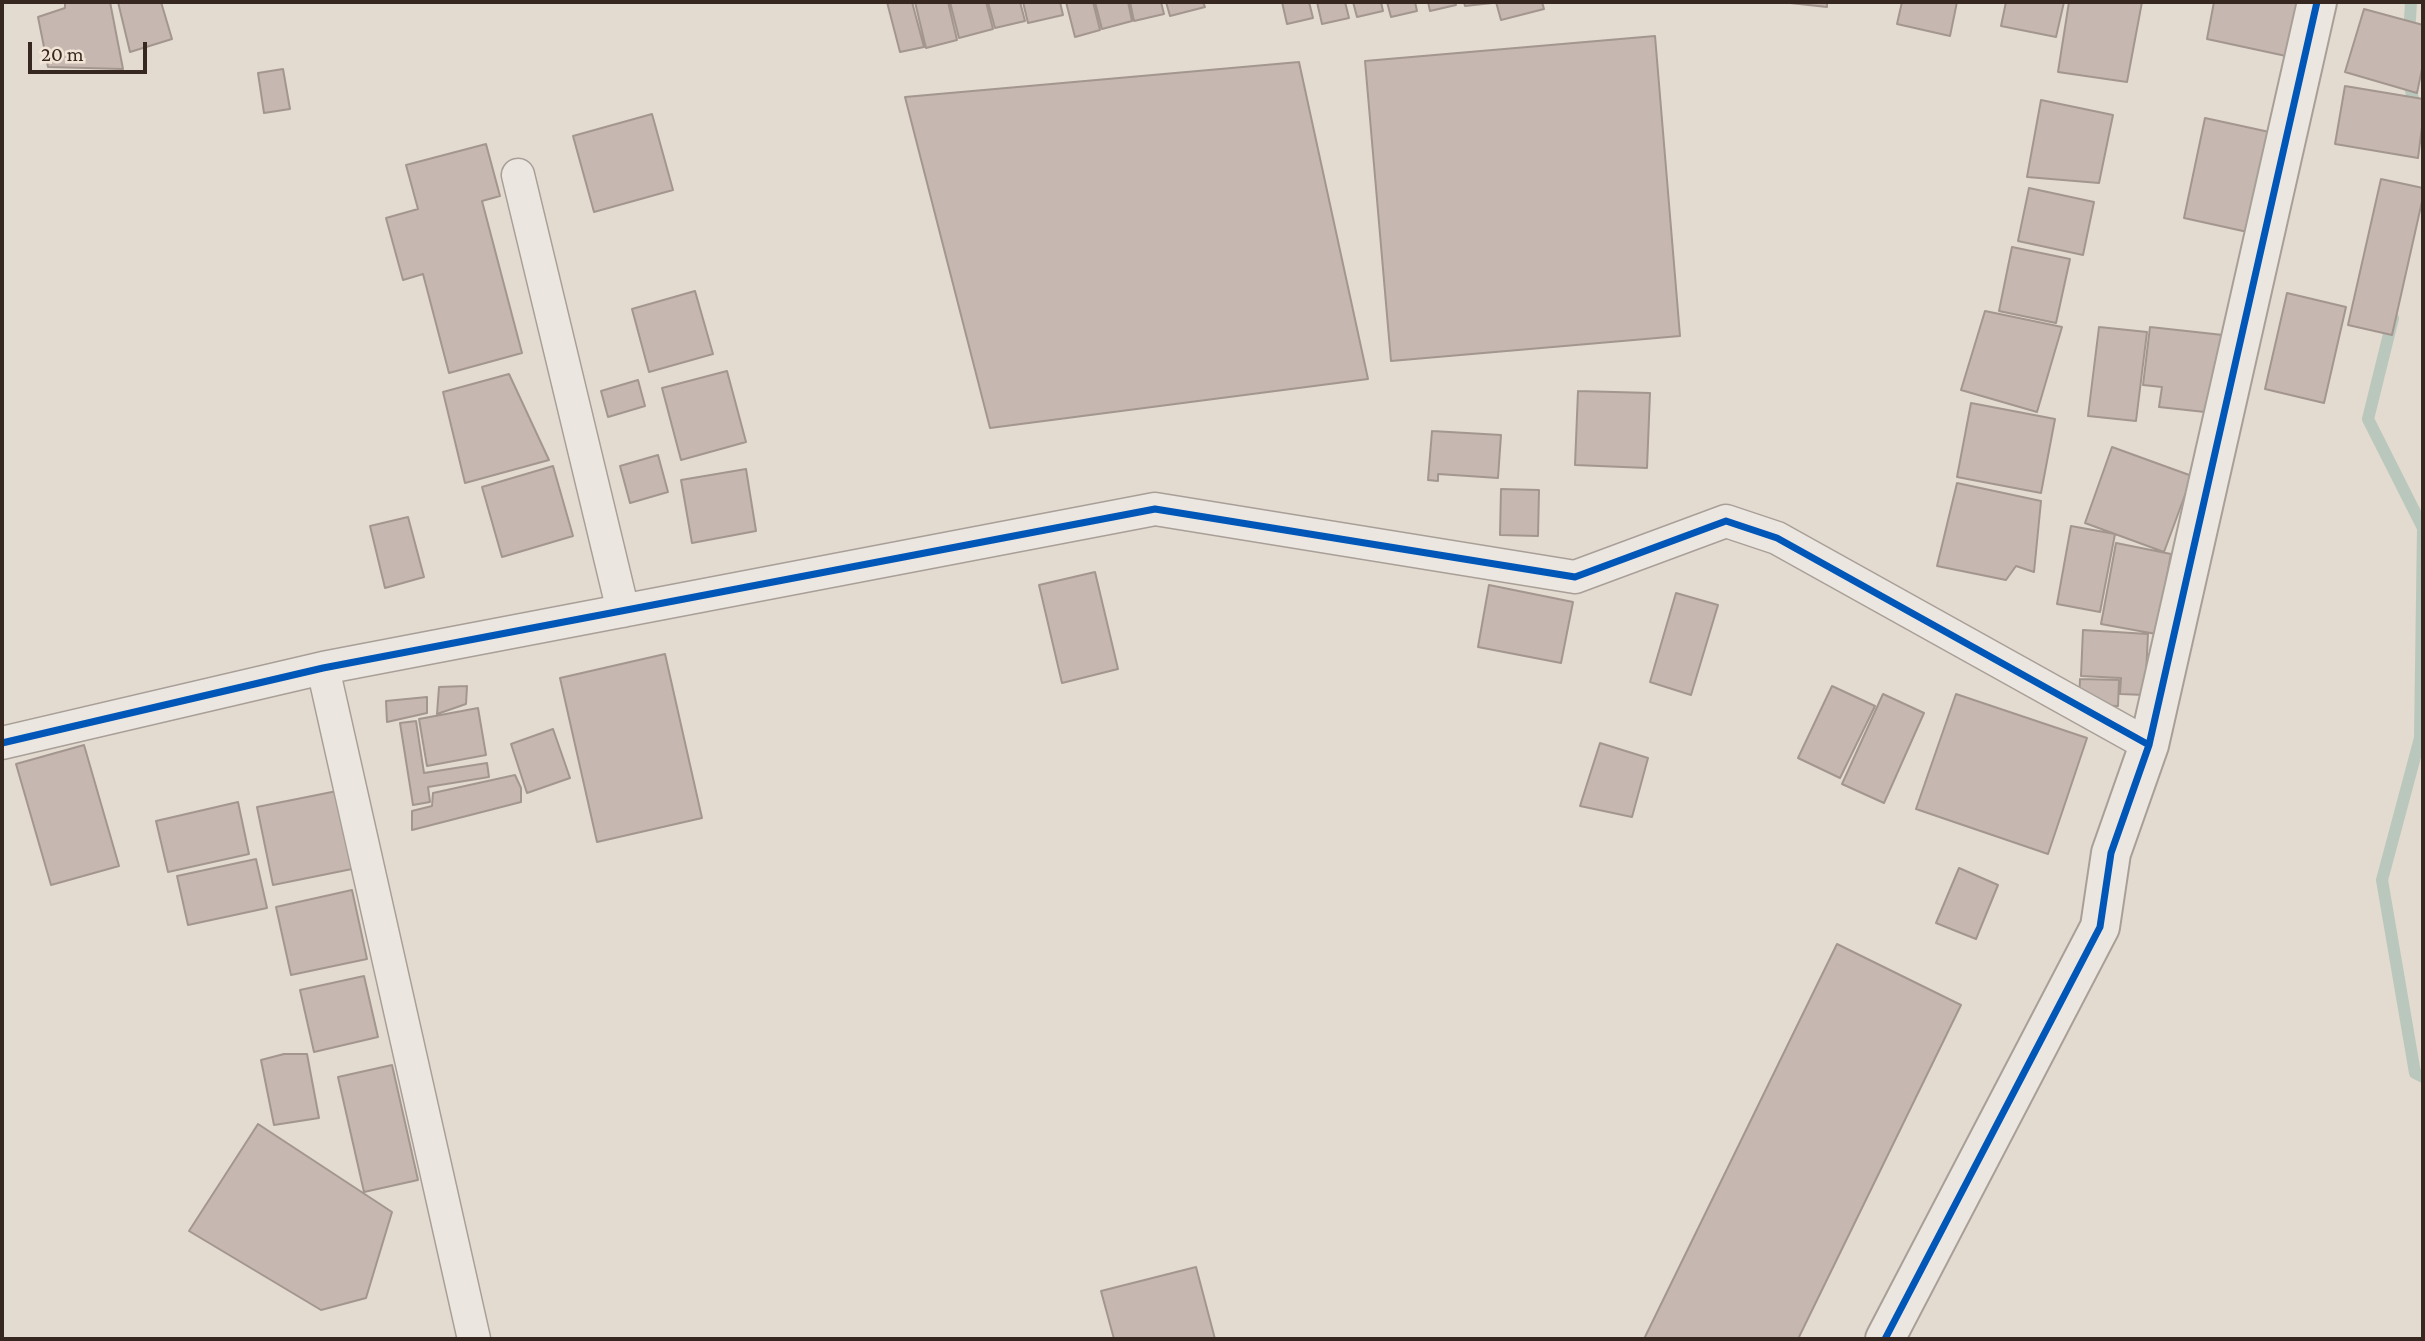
<!DOCTYPE html>
<style>
body{margin:0}
#map{position:relative;width:2425px;height:1341px;overflow:hidden;background:#e3dad0;font-family:"Crimson Pro",serif}
canvas{display:block}
.frame{position:absolute;inset:0;border:4px solid #372721;pointer-events:none}
.scale{position:absolute;left:28px;top:42px;width:119px;height:32px;box-sizing:border-box;border:4px solid #372721;border-top:0;padding-left:9px;font-size:21px;line-height:24px;white-space:nowrap;color:#372721;-webkit-text-stroke:5px #f3e5d6;paint-order:stroke}
</style>
<div id="map">
<canvas width="2425" height="1341"></canvas>
<div class="frame"></div>
<div class="scale">20 m</div>
</div>
<script>
const ctx = document.querySelector('canvas').getContext('2d');
ctx.lineJoin = 'round';
const shape = rows => new Path2D(rows.map(r => 'M' + r).join(''));
function stroke(path, color, width, dash) { ctx.strokeStyle = color; ctx.lineWidth = width; ctx.lineCap = dash ? 'butt' : 'round'; ctx.setLineDash(dash || []); ctx.stroke(path); }
function fill(path, color) { ctx.fillStyle = color; ctx.fill(path, 'evenodd'); }
const stream = shape([
 [2409,36,2411,2],
 [2407,75,2423,138],
 [2393,318,2368,419,2423,528,2420,738,2382,880,2415,1073,2423,1077]
]);
const building = shape([
 [65,2,110,2,123,69,48,67,38,17,65,8,65,2],
 [118,2,161,2,172,39,130,52,118,2],
 [887,2,912,2,924,47,900,52,887,2],
 [915,2,948,2,957,40,926,48,915,2],
 [950,2,986,2,993,29,959,38,950,2],
 [988,2,1020,2,1025,21,995,28,988,2],
 [1023,2,1060,2,1063,15,1028,23,1023,2],
 [1066,2,1093,2,1100,30,1075,37,1066,2],
 [1095,2,1128,2,1132,21,1102,29,1095,2],
 [1130,2,1161,2,1164,14,1134,21,1130,2],
 [1166,2,1203,2,1205,7,1170,16,1166,2],
 [1282,2,1309,2,1313,18,1287,24,1282,2],
 [1317,2,1345,2,1349,18,1322,24,1317,2],
 [1353,2,1381,2,1383,11,1357,17,1353,2],
 [1387,2,1415,2,1417,11,1391,17,1387,2],
 [1428,2,1455,2,1456,5,1430,11,1428,2],
 [1464,2,1492,2,1492,3,1465,6,1464,2],
 [1496,2,1542,2,1544,9,1501,20,1496,2],
 [1781,2,1827,2,1827,7,1781,2],
 [1902,2,1957,2,1950,36,1897,24,1902,2],
 [2006,2,2064,2,2056,37,2001,26,2006,2],
 [2069,2,2142,2,2127,82,2058,72,2069,2],
 [2214,2,2298,2,2286,56,2207,39,2214,2],
 [2364,9,2423,25,2423,64,2417,93,2345,72,2364,9],
 [1655,36,1680,336,1391,361,1365,61,1655,36],
 [1299,62,1368,379,990,428,905,97,1299,62],
 [283,69,290,109,264,113,258,73,283,69],
 [2345,86,2423,99,2423,119,2418,158,2335,144,2345,86],
 [2041,100,2113,115,2099,183,2027,177,2041,100],
 [652,114,673,190,594,212,573,136,652,114],
 [2205,118,2274,133,2252,233,2184,218,2205,118],
 [486,144,500,196,482,201,522,353,449,373,423,274,403,280,386,218,418,209,406,165,486,144],
 [2381,179,2423,188,2423,197,2392,335,2348,325,2381,179],
 [2029,188,2094,202,2083,255,2018,241,2029,188],
 [2012,247,2070,259,2056,323,1999,311,2012,247],
 [695,291,713,354,649,372,632,309,695,291],
 [2287,293,2346,307,2324,403,2265,389,2287,293],
 [1985,311,2062,327,2037,412,1961,390,1985,311],
 [2099,327,2147,332,2136,421,2088,416,2099,327],
 [2150,327,2223,335,2214,413,2159,407,2162,387,2143,385,2150,327],
 [727,371,746,442,681,460,662,388,727,371],
 [509,374,549,460,465,483,443,392,509,374],
 [638,380,645,406,608,417,601,391,638,380],
 [1578,391,1650,393,1647,468,1575,465,1578,391],
 [1971,403,2055,419,2041,493,1957,477,1971,403],
 [1432,431,1501,435,1498,478,1438,474,1438,481,1428,480,1432,431],
 [2112,447,2192,476,2164,552,2085,523,2112,447],
 [658,455,668,492,630,503,620,466,658,455],
 [553,466,573,536,502,557,482,487,553,466],
 [746,469,756,531,692,543,681,480,746,469],
 [1957,483,2041,501,2034,572,2016,566,2006,580,1937,566,1957,483],
 [1501,489,1539,490,1538,536,1500,535,1501,489],
 [408,517,424,577,385,588,370,526,408,517],
 [2071,526,2115,534,2100,612,2057,604,2071,526],
 [2116,543,2171,554,2156,634,2101,624,2116,543],
 [1095,572,1118,669,1062,683,1039,585,1095,572],
 [1489,585,1573,602,1561,663,1478,647,1489,585],
 [1676,593,1718,605,1691,695,1650,682,1676,593],
 [2083,630,2148,634,2145,695,2120,694,2121,678,2081,676,2083,630],
 [665,654,702,818,597,842,560,678,665,654],
 [2080,679,2119,680,2118,706,2079,705,2080,679],
 [467,686,466,704,437,714,439,687,467,686],
 [1832,686,1875,706,1840,778,1798,758,1832,686],
 [1883,694,1924,713,1884,803,1842,784,1883,694],
 [1956,694,2087,738,2048,854,1916,809,1956,694],
 [427,697,427,713,387,722,386,701,427,697],
 [478,708,486,755,427,766,419,719,478,708],
 [416,721,424,773,487,763,489,777,428,787,430,802,413,805,400,723,416,721],
 [553,729,570,778,527,793,511,744,553,729],
 [1600,743,1648,758,1632,817,1580,806,1600,743],
 [84,745,119,866,51,885,16,764,84,745],
 [515,775,521,788,521,802,412,830,412,811,432,806,433,793,515,775],
 [337,791,352,869,273,885,257,807,337,791],
 [238,802,249,854,168,872,156,821,238,802],
 [256,859,267,908,188,925,177,876,256,859],
 [1959,868,1998,885,1976,939,1936,923,1959,868],
 [352,890,367,959,291,975,276,907,352,890],
 [1837,944,1961,1005,1798,1339,1644,1339,1837,944],
 [364,976,378,1037,314,1052,300,990,364,976],
 [284,1054,307,1054,319,1118,274,1125,261,1060,284,1054],
 [392,1065,418,1180,364,1192,338,1077,392,1065],
 [258,1124,392,1212,366,1298,321,1310,189,1231,258,1124],
 [1196,1267,1215,1339,1114,1339,1101,1291,1196,1267]
]);
const minor = shape([
 [518,175,623,611],
 [323,668,474,1339],
 [2,743,323,668,1155,509,1575,577,1726,521,1777,538,2149,745]
]);
const tertiary = shape([
 [1885,1339,2100,927,2111,853,2149,745,2317,2]
]);
const cycleway = shape([
 [2,743,323,668,1155,509,1575,577,1726,521,1777,538,2149,745],
 [1885,1339,2100,927,2111,853,2149,745,2317,2]
]);
stroke(stream, '#bac7bc', 12);
fill(building, '#c6b8b1');
stroke(building, '#a3968f', 2);
stroke(minor, '#a8a098', 35);
stroke(tertiary, '#a8a098', 42);
stroke(minor, '#ece6e0', 32);
stroke(tertiary, '#ece6e0', 38);
stroke(cycleway, '#0057b8', 7);
</script>
